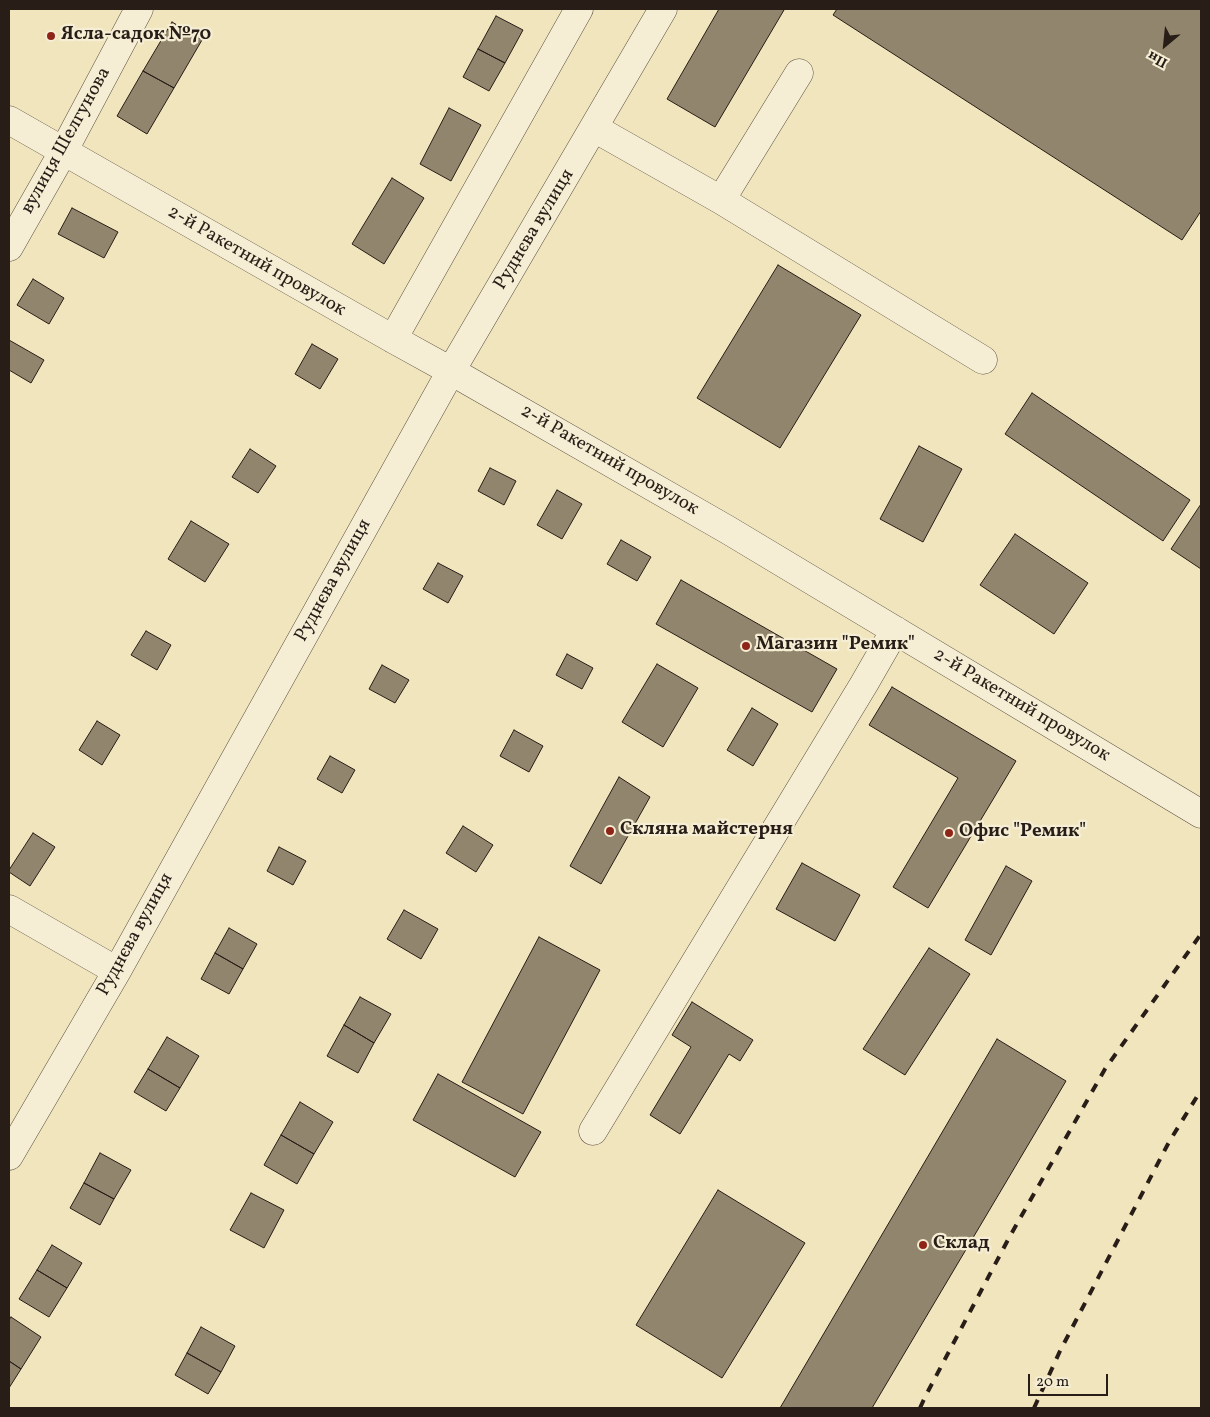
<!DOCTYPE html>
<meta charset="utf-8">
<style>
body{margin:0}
#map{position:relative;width:1210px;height:1417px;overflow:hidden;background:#f1e5bd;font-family:Vollkorn,serif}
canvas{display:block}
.frame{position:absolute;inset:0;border:10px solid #281d17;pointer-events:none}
.north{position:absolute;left:1140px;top:20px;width:50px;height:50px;-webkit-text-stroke:4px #f6eed4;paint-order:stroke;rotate:208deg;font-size:14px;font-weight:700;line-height:20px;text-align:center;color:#281d17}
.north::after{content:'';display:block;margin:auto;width:18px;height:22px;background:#281d17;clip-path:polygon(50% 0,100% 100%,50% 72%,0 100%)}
.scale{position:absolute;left:1028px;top:1374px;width:80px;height:22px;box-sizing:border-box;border:2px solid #281d17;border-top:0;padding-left:6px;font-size:15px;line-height:18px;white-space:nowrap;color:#281d17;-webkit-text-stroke:4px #f6eed4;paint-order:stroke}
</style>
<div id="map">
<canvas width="1210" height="1417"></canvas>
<div class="frame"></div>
<div class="north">Пн</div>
<div class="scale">20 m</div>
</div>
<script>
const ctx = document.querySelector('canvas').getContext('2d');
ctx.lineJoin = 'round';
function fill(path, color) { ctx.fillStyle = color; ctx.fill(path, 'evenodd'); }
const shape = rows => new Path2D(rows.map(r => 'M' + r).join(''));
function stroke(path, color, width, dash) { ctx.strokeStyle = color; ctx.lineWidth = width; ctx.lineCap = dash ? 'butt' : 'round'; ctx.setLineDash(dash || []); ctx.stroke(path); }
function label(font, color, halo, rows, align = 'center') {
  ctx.font = font + ' Vollkorn,serif'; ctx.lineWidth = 4.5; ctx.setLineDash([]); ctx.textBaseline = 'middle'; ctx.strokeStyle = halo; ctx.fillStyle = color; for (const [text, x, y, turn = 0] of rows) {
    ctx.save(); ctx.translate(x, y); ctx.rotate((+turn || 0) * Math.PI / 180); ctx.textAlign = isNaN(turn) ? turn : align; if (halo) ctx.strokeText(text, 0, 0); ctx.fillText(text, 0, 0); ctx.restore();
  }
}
const building = shape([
 [719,9,781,9,784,10,715,127,667,99,719,9],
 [837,9,1201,9,1201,211,1182,240,833,15,837,9],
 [496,16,523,30,505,63,478,49,496,16],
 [172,22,202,40,174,88,143,71,172,22],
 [478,49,505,63,489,91,463,77,478,49],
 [143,71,174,88,147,134,117,116,143,71],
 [449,108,481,125,451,181,420,164,449,108],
 [392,178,424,198,384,264,352,244,392,178],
 [72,208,118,232,104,258,58,234,72,208],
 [778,265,861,315,780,448,697,398,778,265],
 [33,279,64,298,49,324,17,305,33,279],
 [9,340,44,360,31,383,9,370,9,340],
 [312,344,338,359,320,389,295,374,312,344],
 [1032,393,1190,500,1163,541,1005,434,1032,393],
 [919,446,962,469,923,542,880,519,919,446],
 [250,449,276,466,258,493,232,477,250,449],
 [490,468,516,481,504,505,478,491,490,468],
 [557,490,582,504,562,539,537,525,557,490],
 [1201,504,1201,569,1171,549,1201,504],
 [191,521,229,544,205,582,168,559,191,521],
 [1015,534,1088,583,1054,634,980,585,1015,534],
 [621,540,651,557,637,581,607,564,621,540],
 [438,563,463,576,448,603,423,589,438,563],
 [681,580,837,669,812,712,656,624,681,580],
 [146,631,171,645,157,670,131,655,146,631],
 [567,654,593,668,582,689,556,675,567,654],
 [657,664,698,688,663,747,622,722,657,664],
 [382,665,409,680,395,703,369,689,382,665],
 [892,687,1016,761,928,908,893,887,958,778,869,725,892,687],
 [752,708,778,724,753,766,727,750,752,708],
 [97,721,120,735,102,765,79,750,97,721],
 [514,730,543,746,529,772,500,756,514,730],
 [330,756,355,770,342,793,317,779,330,756],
 [619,777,650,797,601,884,570,866,619,777],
 [463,826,493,845,476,872,446,853,463,826],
 [33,833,55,847,30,886,9,872,9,870,33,833],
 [279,847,306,861,293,885,267,871,279,847],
 [802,863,860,895,835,941,776,909,802,863],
 [1006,866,1032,881,991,955,965,940,1006,866],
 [404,910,438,929,421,959,387,939,404,910],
 [229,928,257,944,243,969,215,953,229,928],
 [539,937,600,970,523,1114,462,1082,539,937],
 [929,948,970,974,905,1075,863,1049,929,948],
 [215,953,243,969,229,994,201,979,215,953],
 [360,997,391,1014,374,1043,344,1025,360,997],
 [692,1002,753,1040,740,1061,729,1054,680,1134,650,1115,691,1047,672,1035,692,1002],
 [344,1025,374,1043,358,1073,327,1056,344,1025],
 [167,1037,199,1056,180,1088,148,1069,167,1037],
 [997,1039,1066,1081,872,1408,780,1408,997,1039],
 [148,1069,180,1088,166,1111,134,1092,148,1069],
 [438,1074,541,1132,515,1177,413,1120,438,1074],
 [300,1102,333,1122,314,1154,281,1135,300,1102],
 [281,1135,314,1154,297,1184,264,1165,281,1135],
 [100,1153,131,1170,114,1199,84,1183,100,1153],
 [84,1183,114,1199,100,1225,70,1208,84,1183],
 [718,1190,805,1243,722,1378,636,1325,718,1190],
 [251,1193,284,1210,264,1248,230,1230,251,1193],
 [52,1245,82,1263,67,1288,37,1270,52,1245],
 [37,1270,67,1288,49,1317,19,1299,37,1270],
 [11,1317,41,1337,21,1369,9,1361,9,1320,11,1317],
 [201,1327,235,1346,221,1372,187,1353,201,1327],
 [187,1353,221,1372,208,1394,175,1375,187,1353],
 [9,1361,21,1369,9,1388,9,1361]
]);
const minor = shape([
 [799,73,721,200,983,360],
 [9,120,393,339,451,371,728,530,1201,814],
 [594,128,721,200],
 [9,247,63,152,139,9],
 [393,339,579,9],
 [9,909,117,971],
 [593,1131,864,684,895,630],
 [9,1156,117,971,451,371,663,9]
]);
const rail = shape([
 [920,1408,925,1397,1010,1236,1105,1069,1201,934],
 [1034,1408,1060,1351,1169,1142,1201,1090]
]);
const markers = [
 [51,36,5,"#8f2418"],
 [746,646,5,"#8f2418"],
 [610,831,5,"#8f2418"],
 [949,833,5,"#8f2418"],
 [923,1245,5,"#8f2418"]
];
const poiNames = [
 ["Ясла-садок №70",61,36],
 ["Магазин \"Ремик\"",756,646],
 ["Скляна майстерня",620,831],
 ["Офис \"Ремик\"",959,833],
 ["Склад",933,1245]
];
const streetNames = [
 ["вулиця Шелгунова",67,141,-61],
 ["Руднєва вулиця",535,230,-59],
 ["2-й Ракетний провулок",256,262,30],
 ["2-й Ракетний провулок",609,461,30],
 ["Руднєва вулиця",334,581,-61],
 ["2-й Ракетний провулок",1021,706,31],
 ["Руднєва вулиця",136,935,-61]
];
fill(building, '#91856d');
stroke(building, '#281d17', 1);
stroke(minor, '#5a4f40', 29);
stroke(minor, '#f6eed4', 28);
stroke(rail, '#281d17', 4, [9, 9]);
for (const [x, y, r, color] of markers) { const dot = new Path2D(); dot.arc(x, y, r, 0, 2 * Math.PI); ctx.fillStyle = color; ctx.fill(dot); stroke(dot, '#f6eed4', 2); }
label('bold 19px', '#281d17', '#f6eed4', poiNames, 'left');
label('19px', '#281d17', '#f6eed4', streetNames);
</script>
